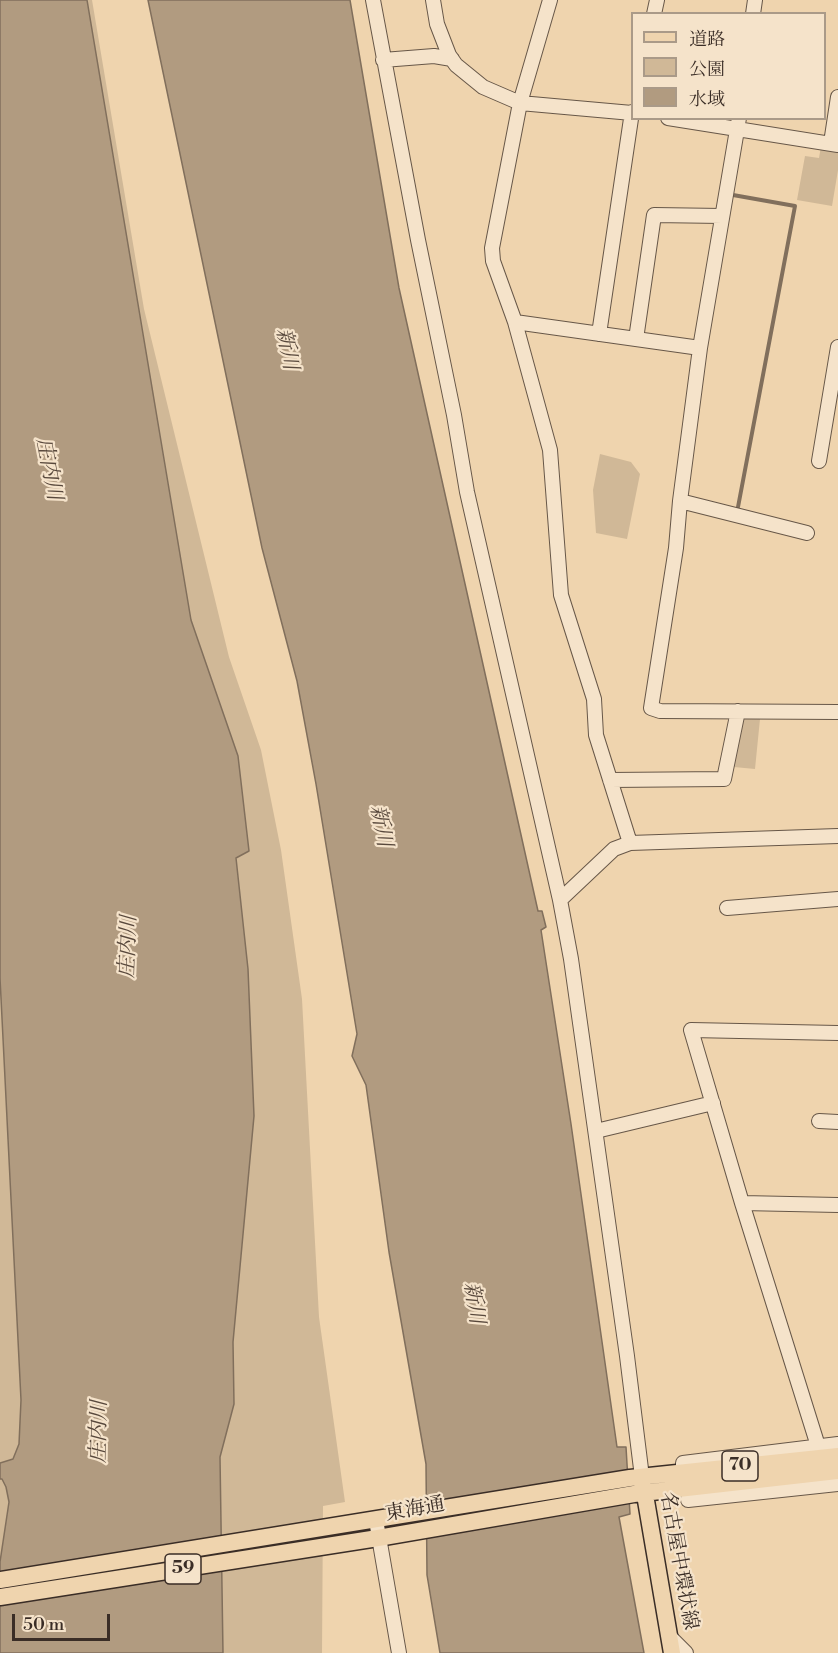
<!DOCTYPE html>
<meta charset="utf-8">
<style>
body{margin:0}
#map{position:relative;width:838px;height:1653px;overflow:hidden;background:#efd4ae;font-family:"Libre Bodoni","Noto Serif JP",serif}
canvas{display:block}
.legend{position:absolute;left:631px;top:12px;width:195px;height:108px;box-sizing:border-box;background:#f5e3ca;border:2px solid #aa9a88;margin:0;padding:8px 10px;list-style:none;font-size:18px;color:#3a2d26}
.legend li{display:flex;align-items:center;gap:12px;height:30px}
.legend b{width:30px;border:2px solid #aa9a88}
.scale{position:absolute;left:12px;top:1614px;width:98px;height:27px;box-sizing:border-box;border:3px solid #3a2d26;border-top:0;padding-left:8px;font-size:18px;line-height:21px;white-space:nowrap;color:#3a2d26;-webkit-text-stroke:4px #f5e3ca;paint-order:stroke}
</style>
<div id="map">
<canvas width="838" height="1653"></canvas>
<ul class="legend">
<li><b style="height:8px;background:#efd4ae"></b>道路</li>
<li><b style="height:16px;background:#d0b897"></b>公園</li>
<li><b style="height:16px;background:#b19b80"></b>水域</li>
</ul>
<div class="scale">50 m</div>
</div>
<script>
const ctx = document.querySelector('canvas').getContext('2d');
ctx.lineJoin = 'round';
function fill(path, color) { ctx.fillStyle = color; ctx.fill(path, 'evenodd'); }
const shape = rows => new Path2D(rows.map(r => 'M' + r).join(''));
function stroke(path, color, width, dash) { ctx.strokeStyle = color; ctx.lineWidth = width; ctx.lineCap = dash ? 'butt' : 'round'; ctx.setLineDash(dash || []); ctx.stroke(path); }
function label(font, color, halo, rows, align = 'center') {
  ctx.font = font + ' "Libre Bodoni","Noto Serif JP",serif'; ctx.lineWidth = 4.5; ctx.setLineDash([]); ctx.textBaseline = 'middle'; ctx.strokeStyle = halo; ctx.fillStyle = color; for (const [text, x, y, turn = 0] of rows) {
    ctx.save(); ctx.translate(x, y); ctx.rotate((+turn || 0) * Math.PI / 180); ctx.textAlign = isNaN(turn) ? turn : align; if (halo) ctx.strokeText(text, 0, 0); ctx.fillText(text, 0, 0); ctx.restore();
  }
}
const green = shape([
 [87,0,92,0,144,309,229,657,261,750,281,850,302,999,319,1317,345,1502,323,1506,322,1653,223,1653,220,1457,234,1404,233,1342,254,1116,248,969,236,857,249,851,238,756,191,620],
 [821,146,838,149,838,170,832,206,797,200,805,156,819,158],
 [600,454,631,462,640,474,627,539,596,533,593,490],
 [744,719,760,719,755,769,734,767],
 [0,978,21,1400,19,1444,13,1459,0,1463],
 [0,1479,2,1479,6,1487,9,1502,0,1562]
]);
const water = shape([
 [0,0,87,0,191,620,238,756,249,851,236,858,248,969,254,1116,233,1342,234,1404,220,1457,223,1653,0,1653,0,1562,9,1502,6,1487,2,1479,0,1479,0,1463,13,1459,19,1444,21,1400,0,978,0,0],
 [148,0,350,0,399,288,538,911,542,911,546,927,541,930,571,1124,617,1447,626,1447,630,1514,619,1517,644,1653,440,1653,427,1575,426,1464,389,1252,366,1085,352,1056,357,1034,316,784,297,681,262,548,148,0]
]);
const stream = shape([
 [733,195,795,206,738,507]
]);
const minor = shape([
 [373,0,418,240,454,415,467,492,560,900,571,959,627,1356,642,1477],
 [433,0,437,24,449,55,456,65,483,87,520,103,632,113],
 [550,0,520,103,492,248,493,261,515,322,550,450,561,595,594,699,596,735,630,843],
 [654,14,657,0],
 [753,14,755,0],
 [383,60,434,56,452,59],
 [668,118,838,145],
 [739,118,700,348,680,501,676,548,651,708,660,711,838,712],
 [831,143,838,97],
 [515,322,700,348],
 [599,334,632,112],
 [636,339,654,215,722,216],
 [819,461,838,347],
 [680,501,807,533],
 [610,780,724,779,738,711],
 [560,900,614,849,630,843,838,836],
 [727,908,838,899],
 [819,1121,838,1122],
 [596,1131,713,1103],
 [742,1203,838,1205],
 [818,1446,742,1203,691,1030,838,1033],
 [683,1466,683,1463,838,1444],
 [688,1498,688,1500,838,1484],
 [376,1520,399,1653],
 [669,1636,686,1653]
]);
const major = shape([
 [643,1483,672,1653],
 [0,1580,630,1478,838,1456],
 [0,1597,378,1538,634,1494,838,1471]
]);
const shields = [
 [740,1466,36],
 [183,1569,36]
];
const shieldNames = [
 ["70",740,1466],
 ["59",183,1569]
];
const streetNames = [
 ["東海通",415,1510,-10],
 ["名古屋中環状線",678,1561,80]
];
const waterNames = [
 ["新川",286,349,79],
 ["庄内川",48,469,79],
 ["新川",380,826,79],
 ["庄内川",129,947,-88],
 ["新川",473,1303,81],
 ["庄内川",100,1432,-89]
];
fill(green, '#d0b897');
fill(water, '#b19b80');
stroke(water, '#816f5c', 1.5);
stroke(stream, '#816f5c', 4);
stroke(minor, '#675748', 16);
stroke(major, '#3a2d26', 19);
stroke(minor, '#f5e3ca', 14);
stroke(major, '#efd4ae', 16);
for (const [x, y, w] of shields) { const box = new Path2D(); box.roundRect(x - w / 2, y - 15, w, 30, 4.5); ctx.fillStyle = '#f5e3ca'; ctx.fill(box); stroke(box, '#3a2d26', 1.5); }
label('bold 18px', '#3a2d26', null, shieldNames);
label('20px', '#3a2d26', '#f5e3ca', streetNames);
label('italic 21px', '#58483c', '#f5e3ca', waterNames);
</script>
